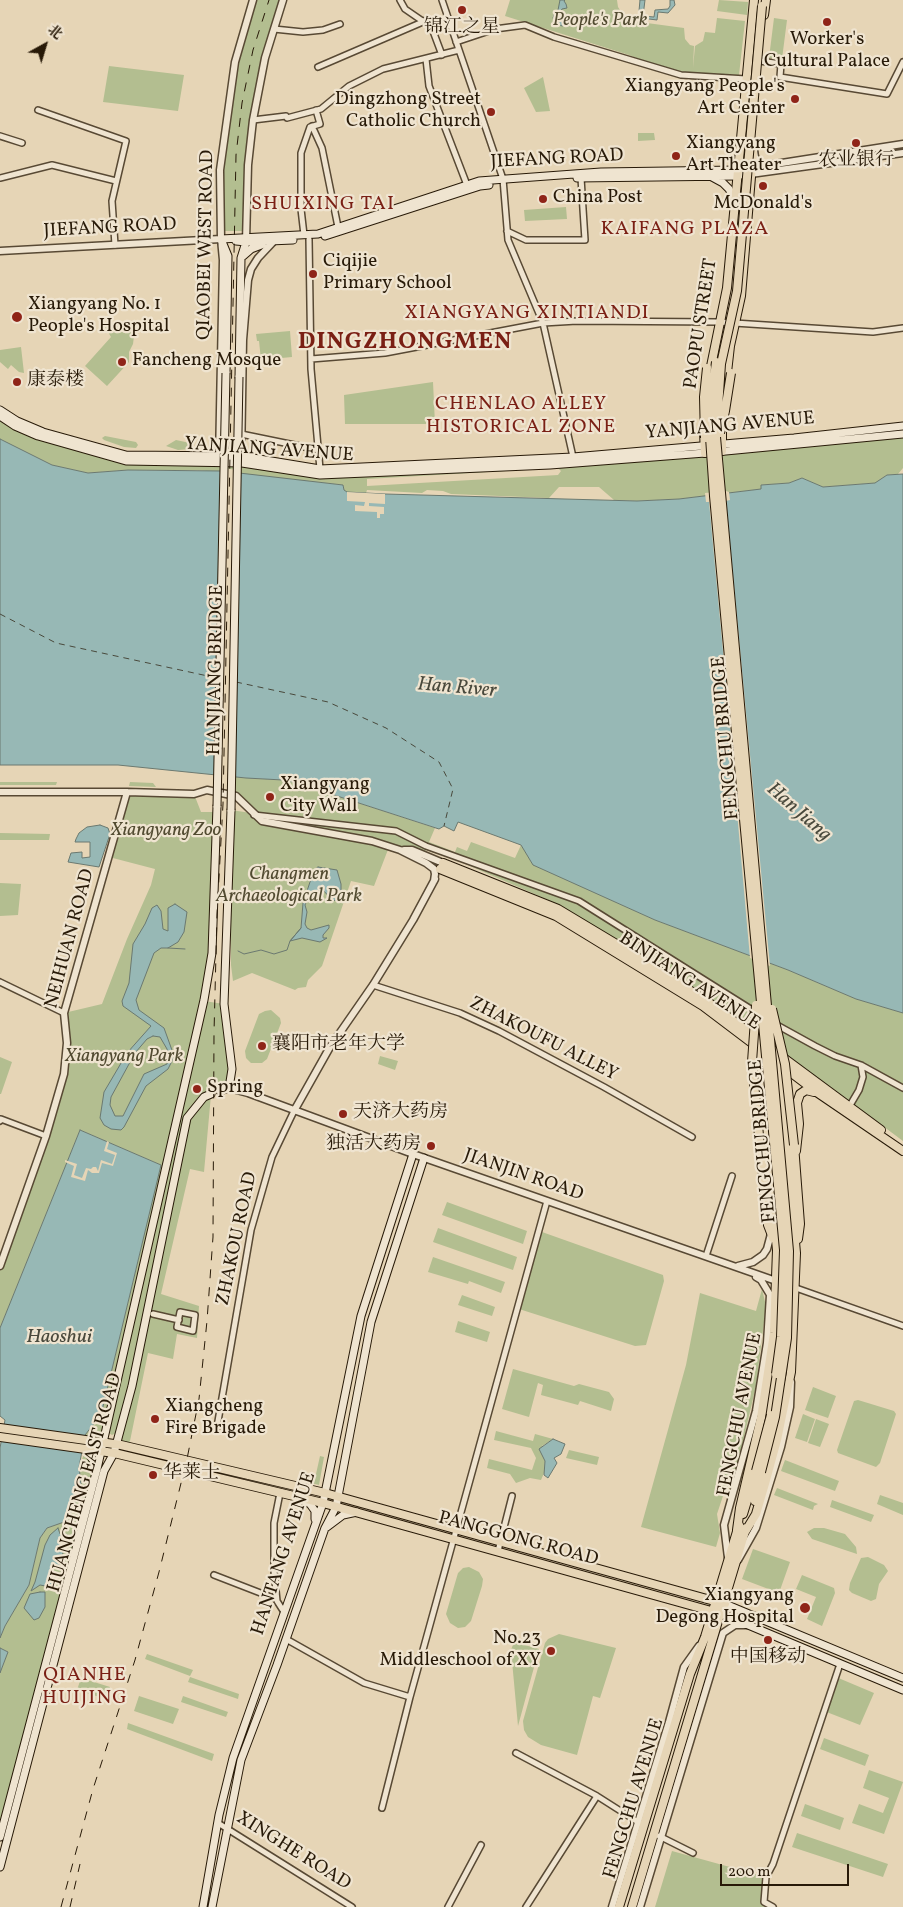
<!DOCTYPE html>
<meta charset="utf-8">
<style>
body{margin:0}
#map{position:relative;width:903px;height:1907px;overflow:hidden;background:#e6d5b6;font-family:Vollkorn,"Noto Serif SC",serif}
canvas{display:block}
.north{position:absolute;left:20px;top:20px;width:50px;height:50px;-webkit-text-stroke:4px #efe4d0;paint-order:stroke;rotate:39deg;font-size:14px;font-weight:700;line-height:20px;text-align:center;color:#281a08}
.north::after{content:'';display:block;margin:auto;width:18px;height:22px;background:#281a08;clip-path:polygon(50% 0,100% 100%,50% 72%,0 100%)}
.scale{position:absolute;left:720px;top:1864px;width:129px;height:22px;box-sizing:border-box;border:2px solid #281a08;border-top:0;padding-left:6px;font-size:15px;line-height:18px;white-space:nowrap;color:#281a08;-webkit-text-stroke:4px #efe4d0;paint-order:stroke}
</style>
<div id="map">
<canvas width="903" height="1907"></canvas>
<div class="north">北</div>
<div class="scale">200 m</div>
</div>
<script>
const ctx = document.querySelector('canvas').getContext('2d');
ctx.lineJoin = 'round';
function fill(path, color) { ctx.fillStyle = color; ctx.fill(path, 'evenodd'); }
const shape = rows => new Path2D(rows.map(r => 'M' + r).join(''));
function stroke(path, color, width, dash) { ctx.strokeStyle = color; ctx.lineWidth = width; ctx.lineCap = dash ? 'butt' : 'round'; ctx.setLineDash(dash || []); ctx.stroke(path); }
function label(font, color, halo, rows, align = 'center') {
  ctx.font = font + ' Vollkorn,"Noto Serif SC",serif'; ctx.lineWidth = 4.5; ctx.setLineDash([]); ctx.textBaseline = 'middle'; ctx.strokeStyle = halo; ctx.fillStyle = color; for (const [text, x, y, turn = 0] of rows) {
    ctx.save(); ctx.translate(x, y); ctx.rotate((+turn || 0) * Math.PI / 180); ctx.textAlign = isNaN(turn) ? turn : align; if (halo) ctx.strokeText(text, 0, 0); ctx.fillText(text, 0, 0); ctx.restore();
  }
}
const green = shape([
 [253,0,283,0,276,24,253,120,247,231,222,231,220,171,235,62],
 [510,0,617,0,618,7,624,16,632,21,684,28,685,39,690,45,694,46,693,68,695,46,703,41,705,32,715,33,717,18,745,21,739,75,681,72,649,63,629,55,505,16],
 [719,0,748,2,747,15,717,11],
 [774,18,787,20,782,59,769,58],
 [109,66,184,75,178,111,103,102],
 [543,77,550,111,536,112,524,88],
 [638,133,654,133,655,140,638,141],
 [566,207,567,219,525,221,524,210],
 [114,323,126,326,131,330,134,336,133,344,129,352,129,362,107,386,85,366,111,337,104,325],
 [290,331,292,357,261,360,259,341,257,341,256,334],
 [21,347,24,373,19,372,11,365,8,369,0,362,0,350],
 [433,382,435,424,345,424,344,395],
 [0,416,96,453,345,474,645,457,903,432,903,468,898,474,887,475,876,483,823,487,802,478,789,483,761,485,762,489,679,499,637,501,614,500,599,487,559,487,549,498,451,494,443,491,427,490,422,493,367,490,366,493,347,492,344,490,343,485,197,470,128,470,88,473,52,465,0,439],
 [558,468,561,471,558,475,367,486,367,479],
 [105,436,136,442,138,445,136,448,124,447,104,440,102,438],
 [176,440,190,443,190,449,178,450,166,446],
 [236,777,283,780,297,783,435,828,429,842,455,852,457,847,467,851,471,842,515,858,521,845,534,865,655,920,788,970,856,999,903,1013,903,1141,852,1103,829,1090,620,944,553,902,463,863,426,850,423,855,389,847,374,886,351,881,322,966,308,980,306,987,298,988,295,990,252,973,233,981,231,965,231,810,251,813,236,796],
 [0,782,57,782,56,785,0,785],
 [130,782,153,783,156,787,129,786],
 [127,792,194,794,201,812,217,812,212,953,204,1001,224,1004,232,1069,229,1088,211,1095,204,1172,190,1169,161,1294,199,1306,197,1338,177,1334,173,1359,148,1353,130,1441,127,1446,116,1444,118,1432,112,1435,109,1433,106,1427,99,1435,89,1440,85,1439,85,1435,101,1415,161,1165,80,1130,0,1328,0,1266,64,1074,67,1043,64,1013,102,1004,127,939,151,885,155,869,109,857],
 [0,833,50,834,49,840,0,840],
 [0,883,21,884,18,915,0,916],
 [271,1010,280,1018,281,1023,267,1059,262,1063,251,1063,246,1058,245,1051,259,1014,265,1011],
 [380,1056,398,1061,395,1070,378,1064],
 [0,1057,12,1062,1,1094,0,1094],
 [447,1202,527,1231,523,1244,442,1215],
 [438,1228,517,1257,513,1270,433,1242],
 [542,1232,663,1275,664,1281,646,1345,635,1346,519,1309],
 [433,1257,505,1282,501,1293,469,1281,468,1284,428,1272],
 [762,1289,766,1306,756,1386,736,1471,723,1496,717,1514,720,1533,716,1547,641,1527,686,1365,700,1293,756,1311],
 [462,1295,495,1307,492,1316,458,1305],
 [458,1321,490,1332,487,1342,455,1332],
 [513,1369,574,1386,579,1384,609,1392,614,1399,611,1411,580,1401,578,1405,541,1395,543,1385,538,1383,529,1417,502,1409],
 [813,1387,836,1396,828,1418,805,1410],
 [858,1400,894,1411,896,1414,880,1463,876,1467,838,1453,837,1450,854,1401],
 [803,1414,815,1419,807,1442,795,1438],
 [816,1419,829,1424,820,1447,808,1443],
 [496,1431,533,1441,535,1434,553,1439,542,1446,545,1461,544,1473,541,1480,530,1478,516,1483,510,1474,487,1468,489,1459,532,1470,536,1458,531,1448,494,1440],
 [86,1449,97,1471,0,1837,0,1673,8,1652,0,1648,0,1638,5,1626,29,1585,40,1538,47,1528,67,1521,74,1507,81,1484,79,1467],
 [569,1450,599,1457,597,1465,566,1458],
 [320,1456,324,1457,319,1485,307,1482,316,1474],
 [785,1460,839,1481,835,1491,781,1471],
 [777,1488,818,1504,814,1506,813,1510,774,1495],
 [880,1495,903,1503,903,1515,877,1504],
 [832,1500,874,1515,871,1522,830,1507],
 [814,1528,824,1528,845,1534,856,1547,857,1554,812,1539,807,1532],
 [753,1549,790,1562,779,1593,742,1579],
 [868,1557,884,1565,888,1571,879,1584,876,1599,871,1601,852,1593,849,1590,850,1583,861,1558],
 [469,1567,479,1572,483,1579,482,1586,471,1621,465,1627,458,1628,450,1623,446,1614,458,1573,463,1568],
 [802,1575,834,1588,835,1593,822,1626,807,1619,816,1597,796,1589],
 [559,1634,616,1648,600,1698,593,1696,577,1755,541,1745,528,1737,524,1730,523,1721,545,1643,548,1639],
 [514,1642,539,1649,518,1726,511,1650],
 [147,1654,193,1670,190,1676,145,1659],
 [190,1677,239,1694,238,1699,188,1682],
 [836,1677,874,1693,860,1725,824,1711],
 [81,1678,110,1687,106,1699,77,1690],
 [139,1696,179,1709,173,1724,134,1711],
 [183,1696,228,1712,226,1717,181,1702],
 [128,1723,214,1754,212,1761,127,1729],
 [824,1738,869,1755,865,1766,820,1749],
 [869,1770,903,1782,884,1834,852,1823,859,1804,883,1813,889,1798,863,1788],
 [805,1804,844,1818,840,1830,801,1816],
 [797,1833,888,1864,883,1877,792,1847],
 [672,1851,766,1877,764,1907,655,1907]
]);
const water = shape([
 [560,0,565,0,564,1,566,4,567,8,562,9,560,12,560,17,568,16,569,19,566,25,562,26,556,23,553,18,555,12,557,12,558,10,560,0],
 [640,0,645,0,643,16,654,17,655,10,668,9,670,6,670,0,674,0,675,5,668,13,658,12,657,20,641,18,641,11,639,11,640,0],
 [0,439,52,465,88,473,128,470,222,471,343,485,344,490,347,492,385,494,637,501,679,499,761,489,761,485,789,483,802,478,823,487,875,483,887,475,903,474,903,1013,856,999,788,970,655,920,533,865,521,845,458,822,454,831,444,826,439,829,297,783,283,780,246,778,118,765,0,765,0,439],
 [100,825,108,828,110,834,99,867,68,862,71,853,82,852,82,858,90,857,90,842,75,842,76,839,79,833,87,827,100,825],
 [318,867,337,870,341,884,341,896,338,899,333,901,322,889,309,895,305,905,307,912,305,924,307,928,311,930,329,925,329,928,323,935,323,938,327,938,320,942,302,938,290,941,301,928,303,903,314,870,318,867],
 [175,904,187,912,184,932,178,942,168,948,161,948,154,953,136,1000,139,1010,164,1028,173,1053,173,1059,168,1069,146,1086,124,1127,121,1130,111,1129,104,1125,100,1118,104,1092,127,1053,151,1026,123,1006,122,1001,129,983,133,944,145,924,152,908,157,905,161,911,163,929,168,931,168,908,175,904],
 [153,1036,160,1037,167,1049,169,1059,167,1064,144,1074,123,1116,115,1116,110,1105,111,1097,135,1053,147,1039,153,1036],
 [80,1130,161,1165,101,1415,85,1435,79,1467,81,1484,74,1506,67,1521,47,1528,40,1538,29,1585,5,1626,0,1638,0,1448,5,1420,0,1416,0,1328,80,1130],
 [553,1439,565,1444,561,1454,554,1458,557,1463,548,1478,544,1475,545,1461,539,1449,553,1439],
 [58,1528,60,1534,68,1535,59,1567,53,1566,50,1577,54,1579,51,1587,40,1585,31,1591,35,1582,45,1545,50,1535,58,1528],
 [40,1592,45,1592,45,1607,39,1618,34,1620,24,1608,30,1594,40,1592],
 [0,1648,8,1652,0,1673,0,1648]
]);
const pier = shape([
 [220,468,240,470,235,779,214,777],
 [726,491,729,492,730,500,726,501,770,966,750,958,731,745,729,745,728,738,731,737,709,502,706,502,705,493],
 [347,492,385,494,385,504,369,503,369,506,384,507,384,514,380,514,380,518,377,518,377,512,355,511,355,505,364,506,365,502,347,501],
 [107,1141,109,1142,107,1149,117,1153,113,1166,102,1163,99,1173,92,1173,88,1170,85,1181,71,1177,74,1166,65,1162,65,1160,77,1164,74,1175,82,1178,86,1168,91,1169,93,1167,96,1167,98,1171,101,1160,112,1164,115,1155,104,1151]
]);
const stream = shape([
 [168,948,185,949],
 [238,951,244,954,261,950,274,954,287,950,290,941,301,928]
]);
const ferry = shape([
 [0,614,56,643,217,678],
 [236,682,328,702,386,728,439,762,453,789,444,826]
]);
const minor = shape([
 [400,0,405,9,421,20,430,23,442,55],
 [442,0,503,179,508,240,543,323,573,457],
 [274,29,303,32,323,30,340,24],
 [456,42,495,29,525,25,554,37,681,75,746,79],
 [426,59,429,86,467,185],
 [760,61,781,64,780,77,887,94,903,62],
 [318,67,425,21],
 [38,110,126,141,112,201,115,245],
 [253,120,286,116,287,118,321,109,349,86,383,69,459,50],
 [312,126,322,148,338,227],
 [0,136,22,143],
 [0,178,52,165,116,181],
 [507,231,526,240,585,240,581,178],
 [304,235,301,209,301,153,310,127,320,124,316,110],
 [309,239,311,369,320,469],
 [311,359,385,353,543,323,577,321,719,322,873,332,903,328],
 [241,434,319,450],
 [254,815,396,831,426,846,579,901,757,1013],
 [0,982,64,1013],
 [373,985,460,1013,499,1031,604,1087,692,1137],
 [775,1024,815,1046,835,1056,861,1065,903,1088],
 [849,1107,859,1090,863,1077,861,1065],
 [0,1121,1,1119,46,1136],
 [706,1256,732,1176],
 [796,1288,903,1326],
 [180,1312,195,1315,193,1331,177,1327,180,1312],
 [153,1314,179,1320],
 [217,1427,251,1230,272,1157,294,1111],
 [280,1493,274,1523,274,1571,277,1601,284,1612],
 [498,1551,512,1496],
 [214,1575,276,1599],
 [286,1639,364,1683,410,1697,547,1201],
 [516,1753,597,1796,641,1824],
 [382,1808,410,1697],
 [218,1823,352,1907],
 [659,1836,693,1853],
 [448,1907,481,1845],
 [526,1907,597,1796],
 [773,1907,764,1902,766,1877,773,1864,840,1664]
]);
const tertiary = shape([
 [753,142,755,157,759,163,767,165],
 [737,170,903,144],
 [736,176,903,153],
 [246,241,248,165,253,120,265,58,283,0],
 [0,251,221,239],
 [219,460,223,260,221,239,220,170,235,62,253,0],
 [241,460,243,340,248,280,251,269,258,258,274,241],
 [0,792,127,792,194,794,207,790,236,796,262,821,372,841,400,850,426,863,434,869,435,874,434,881],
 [404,850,412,850,443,863,442,866],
 [229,1088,248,1093,413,1154,779,1282],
 [294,1111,330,1047,373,985,413,920,435,879],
 [0,1266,46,1136,64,1074,67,1043,64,1013,127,792],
 [738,1266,753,1262,763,1255,767,1249,771,1234],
 [756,1277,761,1280,772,1298],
 [728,1558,724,1525,756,1411,767,1343,770,1295],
 [738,1560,756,1528,781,1447,790,1407,791,1382],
 [612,1907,669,1722,684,1667,699,1646],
 [640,1907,723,1633,735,1625,748,1625]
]);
const secondary = shape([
 [712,177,723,183,729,189,735,201],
 [577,178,736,176],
 [325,236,480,186,489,185],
 [221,239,318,234,479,181,601,172,737,170],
 [221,239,228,256,226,373],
 [236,241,246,242,293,240],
 [243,256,251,249,264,244],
 [239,377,241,258,246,242],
 [0,410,17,421,43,432,126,455,241,456,320,469,573,457,794,438,903,426],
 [0,416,15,426,38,436,126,461,242,463,320,475,550,465,705,453,903,434],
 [220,1091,229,1088,232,1069,224,1004,231,810],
 [86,1449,93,1460,96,1468],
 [301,1499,310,1504,315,1511,315,1519],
 [327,1527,343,1515,357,1512],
 [725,1604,903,1678],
 [722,1614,903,1690],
 [0,1837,97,1469,204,1000,212,953,217,806],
 [0,1867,104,1471,114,1453,132,1386,187,1118,204,1097,211,1094],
 [203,1907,219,1815,233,1758,323,1503,361,1316,413,1154],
 [212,1907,241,1760,277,1665,325,1528,336,1507,371,1322,424,1158]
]);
const primary = shape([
 [764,15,766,0],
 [709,376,727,288,754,0],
 [725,390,730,346,741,296,753,153],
 [704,432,705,453],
 [722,451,722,426],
 [443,863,558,909,618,945,708,1002,881,1130],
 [440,869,556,916,703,1006,818,1093,903,1151],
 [794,1145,800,1224,798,1239],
 [760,1146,768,1225,773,1238],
 [796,1151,799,1124,797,1103,800,1094,806,1090,814,1092],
 [0,1428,121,1445,325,1493,725,1604],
 [0,1437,114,1453,323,1503,722,1614],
 [755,1501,761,1472],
 [743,1514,756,1471],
 [737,1530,740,1508,761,1418,774,1333,777,1250,757,1044],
 [745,1532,756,1514,766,1480,777,1440,791,1372,796,1253,779,1062],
 [619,1907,690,1674,705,1637,739,1525],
 [632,1907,746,1528]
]);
const rail = shape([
 [61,1907,93,1789,135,1660,159,1572,187,1459,199,1399,207,1321,213,1237,214,1033,217,914,223,804,236,155,242,103,253,50,269,0],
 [70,1907,80,1864]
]);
const secondaryBridge = shape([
 [217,806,226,373],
 [231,810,239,377]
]);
const primaryBridge = shape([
 [716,362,712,393,710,437,714,496,784,1250,781,1337,776,1374],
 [720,433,725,411,731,373],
 [705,438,704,397,707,368],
 [756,1005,752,1062,760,1146],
 [772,1009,785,1064,794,1145],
 [756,1471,771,1415],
 [761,1472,775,1417,787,1338,789,1251,716,437,721,364,737,291,762,6]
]);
const markers = [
 [462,10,5,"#8f2418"],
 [827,22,5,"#8f2418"],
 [795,99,5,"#8f2418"],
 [491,112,5,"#8f2418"],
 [856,143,5,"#8f2418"],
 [676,156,5,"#8f2418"],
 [763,186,5,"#8f2418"],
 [543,199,5,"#8f2418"],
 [313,274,5,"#8f2418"],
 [17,317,6,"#8f2418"],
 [122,362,5,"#8f2418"],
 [17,382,5,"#8f2418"],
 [270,797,5,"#8f2418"],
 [262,1046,5,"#8f2418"],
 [197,1089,5,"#8f2418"],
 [343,1114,5,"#8f2418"],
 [431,1146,5,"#8f2418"],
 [155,1419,5,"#8f2418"],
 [153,1475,5,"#8f2418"],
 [805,1608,6,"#8f2418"],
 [768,1640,5,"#8f2418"],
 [551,1651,5,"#8f2418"]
];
const parkNames = [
 ["People's Park",600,22],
 ["Xiangyang Zoo",166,832],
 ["Changmen",289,876],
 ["Archaeological Park",289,898],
 ["Xiangyang Park",124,1058]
];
const poiNames = [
 ["锦江之星",462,29,"center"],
 ["Worker's",827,41,"center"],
 ["Cultural Palace",827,63,"center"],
 ["Xiangyang People's",785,88,"right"],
 ["Art Center",785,110,"right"],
 ["Dingzhong Street",481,101,"right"],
 ["Catholic Church",481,123,"right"],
 ["Xiangyang",686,145],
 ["Art Theater",686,167],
 ["农业银行",856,162,"center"],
 ["China Post",553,199],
 ["McDonald's",763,205,"center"],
 ["Ciqijie",323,263],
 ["Primary School",323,285],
 ["Xiangyang No. 1",28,306],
 ["People's Hospital",28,328],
 ["Fancheng Mosque",132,362],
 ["康泰楼",27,382],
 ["Xiangyang",280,786],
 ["City Wall",280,808],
 ["襄阳市老年大学",272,1046],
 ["Spring",207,1089],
 ["天济大药房",353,1114],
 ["独活大药房",421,1146,"right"],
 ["Xiangcheng",165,1408],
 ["Fire Brigade",165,1430],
 ["华莱士",163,1475],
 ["Xiangyang",794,1597,"right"],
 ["Degong Hospital",794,1619,"right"],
 ["No.23",541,1640,"right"],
 ["Middleschool of XY",541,1662,"right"],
 ["中国移动",768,1659,"center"]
];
const streetNames = [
 ["JIEFANG ROAD",557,160,-3],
 ["JIEFANG ROAD",110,229,-3],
 ["QIAOBEI WEST ROAD",207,245,-89],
 ["PAOPU STREET",702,324,-81],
 ["YANJIANG AVENUE",730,427,-5],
 ["YANJIANG AVENUE",269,451,4],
 ["HANJIANG BRIDGE",217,670,-89],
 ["FENGCHU BRIDGE",727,738,-95],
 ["NEIHUAN ROAD",71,939,-75],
 ["BINJIANG AVENUE",689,982,33],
 ["ZHAKOUFU ALLEY",543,1040,27],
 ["FENGCHU BRIDGE",764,1141,-95],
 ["JIANJIN ROAD",523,1176,19],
 ["ZHAKOU ROAD",238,1239,-78],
 ["FENGCHU AVENUE",741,1415,-79],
 ["HUANCHENG EAST ROAD",86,1483,-74],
 ["PANGGONG ROAD",518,1540,15],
 ["HANTANG AVENUE",285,1554,-72],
 ["FENGCHU AVENUE",635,1799,-73],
 ["XINGHE ROAD",293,1852,32]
];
const neighbourhoodNames = [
 ["SHUIXING TAI",323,205],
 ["KAIFANG PLAZA",685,230],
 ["XIANGYANG XINTIANDI",527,314],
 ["CHENLAO ALLEY",521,405],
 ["HISTORICAL ZONE",521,428],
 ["QIANHE",85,1676],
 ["HUIJING",85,1699]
];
const waterNames = [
 ["Han River",457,689,5],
 ["Han Jiang",798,813,41],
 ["Haoshui",59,1338]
];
const districtNames = [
 ["DINGZHONGMEN",405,344]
];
fill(green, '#b3be90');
fill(water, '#97b8b5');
stroke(water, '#6b7970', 1);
fill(pier, '#e6d5b6');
stroke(stream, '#6b7970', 1);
stroke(ferry, '#49493c', 1, [6, 5]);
stroke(minor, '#584934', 8);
stroke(tertiary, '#584934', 9);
stroke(secondary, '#281a08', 9);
stroke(primary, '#281a08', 10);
stroke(minor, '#efe4d0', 5);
stroke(tertiary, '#efe4d0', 6);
stroke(secondary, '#efe4d0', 7);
stroke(primary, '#e6d5b6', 8);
stroke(rail, '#281a08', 1, [9, 9]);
stroke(secondaryBridge, '#281a08', 9, []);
stroke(primaryBridge, '#281a08', 10, []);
stroke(secondaryBridge, '#efe4d0', 7);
stroke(primaryBridge, '#e6d5b6', 8);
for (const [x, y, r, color] of markers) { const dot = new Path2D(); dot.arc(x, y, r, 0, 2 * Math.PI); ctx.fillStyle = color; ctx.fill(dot); stroke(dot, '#efe4d0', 2); }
label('italic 19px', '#524b31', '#efe4d0', parkNames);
label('19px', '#281a08', '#efe4d0', poiNames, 'left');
label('19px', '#281a08', '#efe4d0', streetNames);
ctx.letterSpacing = '1px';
label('20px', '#7a1f14', '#efe4d0', neighbourhoodNames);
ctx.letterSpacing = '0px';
label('italic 20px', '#49493c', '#efe4d0', waterNames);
ctx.letterSpacing = '1px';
label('bold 24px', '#7a1f14', '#efe4d0', districtNames);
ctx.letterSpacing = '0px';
</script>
